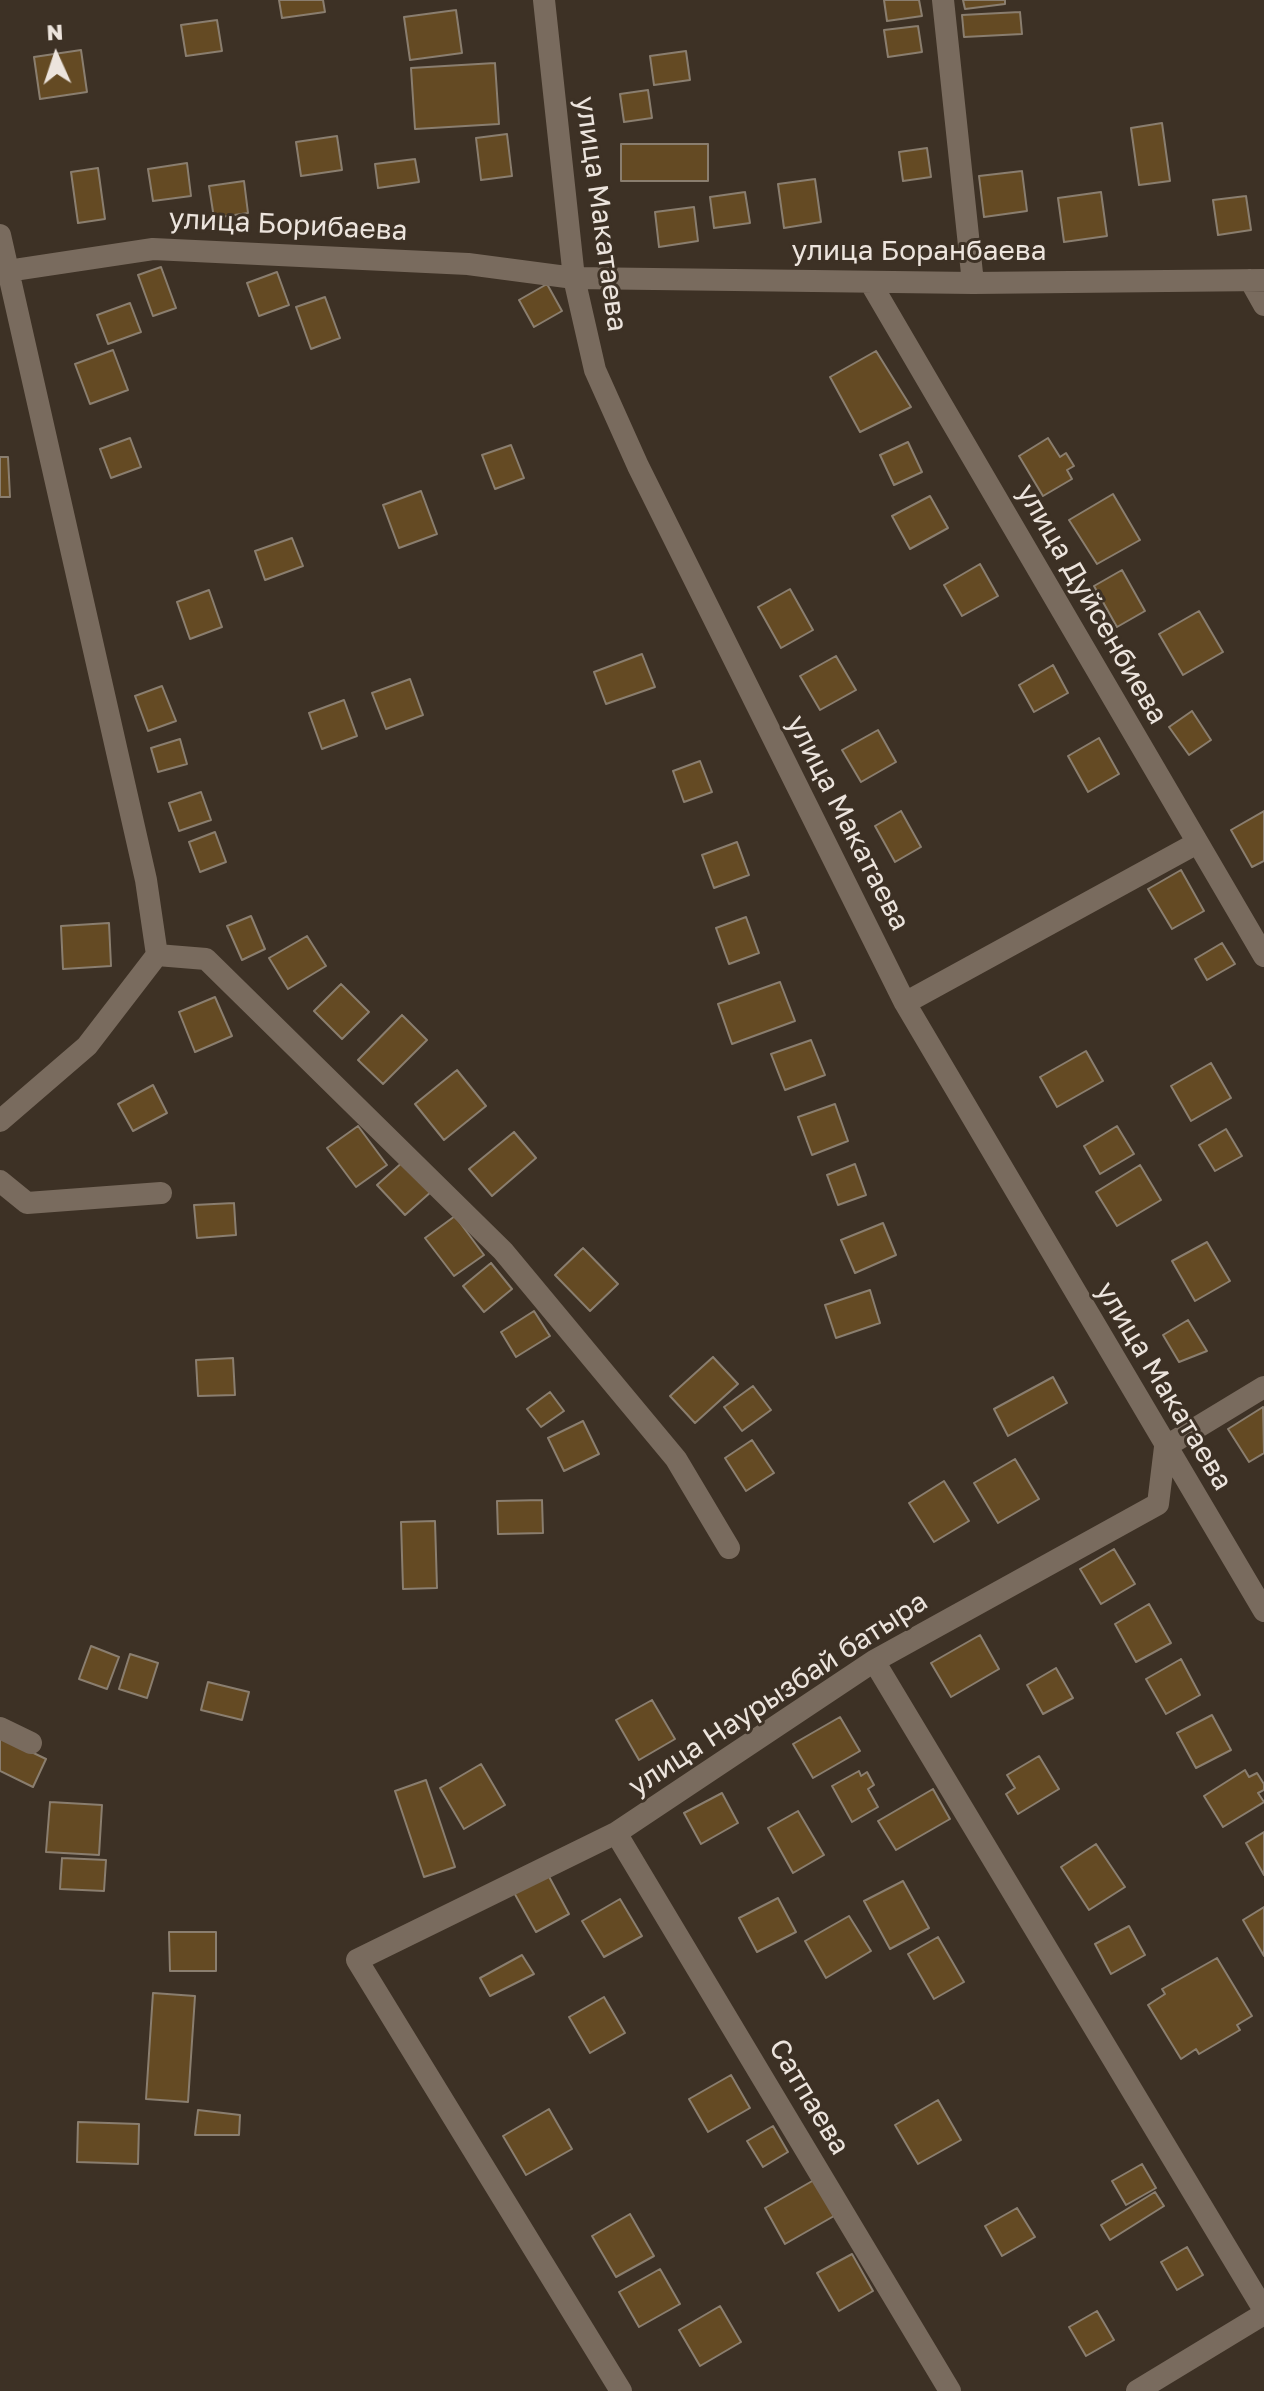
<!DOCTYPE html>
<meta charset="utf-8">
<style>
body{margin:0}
#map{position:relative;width:1264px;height:2391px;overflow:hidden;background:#3d3125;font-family:"Golos Text",sans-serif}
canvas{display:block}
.north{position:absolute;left:16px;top:16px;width:80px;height:80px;-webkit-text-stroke:6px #3d3125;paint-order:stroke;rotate:357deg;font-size:22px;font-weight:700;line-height:32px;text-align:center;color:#ece4dd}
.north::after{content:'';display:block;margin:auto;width:28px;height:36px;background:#ece4dd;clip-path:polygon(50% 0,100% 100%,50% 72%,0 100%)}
</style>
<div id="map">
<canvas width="1264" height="2391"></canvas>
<div class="north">N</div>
</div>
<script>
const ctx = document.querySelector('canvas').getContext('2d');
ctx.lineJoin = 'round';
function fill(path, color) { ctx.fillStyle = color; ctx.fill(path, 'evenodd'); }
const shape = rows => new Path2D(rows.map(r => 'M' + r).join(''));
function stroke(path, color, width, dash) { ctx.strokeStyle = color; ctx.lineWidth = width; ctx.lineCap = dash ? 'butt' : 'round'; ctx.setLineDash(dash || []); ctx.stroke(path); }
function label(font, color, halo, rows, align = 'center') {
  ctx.font = font + ' "Golos Text",sans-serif'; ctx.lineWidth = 6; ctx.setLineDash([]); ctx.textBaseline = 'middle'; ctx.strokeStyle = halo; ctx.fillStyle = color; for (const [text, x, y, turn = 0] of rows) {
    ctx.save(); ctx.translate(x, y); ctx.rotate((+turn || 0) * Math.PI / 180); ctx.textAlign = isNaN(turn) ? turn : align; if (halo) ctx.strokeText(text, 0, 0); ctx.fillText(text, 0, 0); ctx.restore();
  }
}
const building = shape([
 [279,0,323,0,325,12,282,18,279,0],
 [884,0,919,0,922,16,887,21,884,0],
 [963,0,1005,0,1005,4,965,9,963,0],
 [456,10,462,53,410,60,404,17,456,10],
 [1020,12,1022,34,964,37,962,15,1020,12],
 [217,20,222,51,186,56,181,25,217,20],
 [918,26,922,52,888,57,884,30,918,26],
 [81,50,87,92,40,99,34,57,81,50],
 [686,51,690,80,654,85,650,56,686,51],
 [495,63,499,124,415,129,411,68,495,63],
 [648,90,652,118,624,122,620,94,648,90],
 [1162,123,1170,181,1139,185,1131,128,1162,123],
 [507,134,512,176,481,180,476,138,507,134],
 [337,136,342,170,301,176,296,142,337,136],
 [621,144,708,144,708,181,621,181,621,144],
 [927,148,931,177,903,181,899,152,927,148],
 [415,159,419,182,378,188,375,164,415,159],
 [187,163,191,196,153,201,148,169,187,163],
 [98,168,105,219,78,223,71,172,98,168],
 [1022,171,1027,211,984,217,979,176,1022,171],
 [815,179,821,222,784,228,778,184,815,179],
 [244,181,248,213,214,218,209,186,244,181],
 [745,192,750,223,714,228,710,197,745,192],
 [1101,192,1107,236,1064,242,1058,198,1101,192],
 [1246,196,1251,230,1218,235,1213,200,1246,196],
 [694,207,698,241,659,247,655,212,694,207],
 [161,267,176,308,153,316,138,275,161,267],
 [277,272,289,305,259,316,247,283,277,272],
 [547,284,562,311,534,327,519,300,547,284],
 [325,297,340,338,311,349,296,307,325,297],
 [130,303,141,332,108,344,97,315,130,303],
 [113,350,128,390,90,404,75,364,113,350],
 [876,351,911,407,860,432,830,377,876,351],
 [130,438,141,467,111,478,100,449,130,438],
 [1048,438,1060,457,1066,453,1074,466,1067,470,1072,479,1043,496,1019,456,1048,438],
 [908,442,922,472,894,485,880,455,908,442],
 [511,445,524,478,495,489,482,455,511,445],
 [0,457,8,457,10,497,0,497,0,457],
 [421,491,437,534,399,548,383,505,421,491],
 [1113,494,1140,540,1097,564,1069,520,1113,494],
 [930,496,948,528,910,549,892,516,930,496],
 [292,538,303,566,265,580,255,551,292,538],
 [980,564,998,596,962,616,944,585,980,564],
 [1122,570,1145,611,1117,627,1094,586,1122,570],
 [790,589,813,630,781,648,758,607,790,589],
 [209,590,222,627,190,639,177,602,209,590],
 [1199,611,1223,652,1183,675,1159,634,1199,611],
 [642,654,655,687,606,704,594,672,642,654],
 [836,656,856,690,820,710,800,676,836,656],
 [1053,665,1068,693,1034,712,1019,685,1053,665],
 [410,679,423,715,386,729,372,693,410,679],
 [162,686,176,721,148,731,135,696,162,686],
 [344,700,357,736,322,749,309,713,344,700],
 [1192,711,1211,740,1189,755,1169,727,1192,711],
 [878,730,896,762,861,782,842,750,878,730],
 [1099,738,1119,774,1088,792,1068,756,1099,738],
 [180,739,187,764,158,772,151,748,180,739],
 [700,761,712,792,684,802,673,771,700,761],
 [201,792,211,820,179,831,169,803,201,792],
 [901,811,921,847,895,862,875,826,901,811],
 [1264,811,1264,861,1252,867,1231,830,1264,811],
 [215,832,226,862,200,872,189,842,215,832],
 [737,842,749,875,714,888,702,855,737,842],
 [1181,870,1204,911,1172,929,1148,889,1181,870],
 [251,916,265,949,242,960,227,926,251,916],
 [746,917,759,953,729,964,716,928,746,917],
 [109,923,111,966,63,969,61,926,109,923],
 [307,936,326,966,288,989,269,958,307,936],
 [1222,943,1235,964,1207,980,1195,959,1222,943],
 [780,982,795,1021,732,1044,718,1004,780,982],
 [341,984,369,1012,342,1039,314,1011,341,984],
 [215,997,232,1036,195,1052,179,1012,215,997],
 [402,1015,427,1040,383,1084,358,1060,402,1015],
 [811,1040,825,1075,785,1090,771,1054,811,1040],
 [1086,1051,1103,1081,1057,1107,1040,1077,1086,1051],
 [1211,1063,1231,1098,1191,1121,1171,1086,1211,1063],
 [457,1070,486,1106,444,1140,415,1104,457,1070],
 [153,1085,167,1113,133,1131,118,1104,153,1085],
 [835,1104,848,1141,812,1155,798,1117,835,1104],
 [358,1126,387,1165,356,1187,327,1148,358,1126],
 [1117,1126,1134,1154,1100,1174,1084,1146,1117,1126],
 [1226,1129,1242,1156,1215,1171,1199,1145,1226,1129],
 [514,1132,536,1158,492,1196,469,1169,514,1132],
 [405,1160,432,1191,405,1215,377,1185,405,1160],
 [855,1164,866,1195,838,1205,827,1175,855,1164],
 [1140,1165,1161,1200,1117,1226,1096,1192,1140,1165],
 [234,1203,236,1235,197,1238,194,1205,234,1203],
 [455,1216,484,1255,454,1276,425,1238,455,1216],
 [883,1223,896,1255,855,1273,841,1240,883,1223],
 [1207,1242,1230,1281,1195,1301,1172,1261,1207,1242],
 [583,1248,618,1284,590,1311,555,1275,583,1248],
 [491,1263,512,1289,484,1312,463,1286,491,1263],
 [870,1290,880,1323,836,1338,825,1305,870,1290],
 [534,1311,550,1336,516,1357,501,1332,534,1311],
 [1188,1320,1207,1351,1179,1362,1163,1335,1188,1320],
 [713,1357,738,1384,695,1423,670,1396,713,1357],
 [233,1358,235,1395,198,1396,196,1360,233,1358],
 [1053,1377,1067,1403,1008,1436,994,1409,1053,1377],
 [753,1386,771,1410,742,1431,724,1407,753,1386],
 [550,1392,564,1411,541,1427,527,1409,550,1392],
 [1263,1407,1264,1453,1249,1462,1228,1429,1263,1407],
 [583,1421,599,1454,564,1471,548,1438,583,1421],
 [752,1440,774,1473,746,1491,725,1458,752,1440],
 [1015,1459,1039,1499,998,1523,974,1483,1015,1459],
 [944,1481,969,1521,934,1542,909,1503,944,1481],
 [542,1500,543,1533,498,1534,497,1501,542,1500],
 [435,1521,437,1588,403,1589,401,1522,435,1521],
 [1114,1549,1135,1584,1101,1604,1080,1569,1114,1549],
 [1149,1604,1171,1643,1136,1662,1115,1624,1149,1604],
 [980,1635,999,1669,951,1697,931,1663,980,1635],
 [91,1646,119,1657,107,1689,79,1679,91,1646],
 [130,1654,158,1663,147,1698,119,1689,130,1654],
 [1181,1659,1200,1695,1166,1714,1146,1679,1181,1659],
 [1056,1668,1073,1698,1043,1714,1027,1685,1056,1668],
 [208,1682,249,1692,242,1720,201,1710,208,1682],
 [652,1700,675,1739,639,1760,616,1720,652,1700],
 [1212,1715,1231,1750,1196,1768,1177,1733,1212,1715],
 [840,1717,860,1751,813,1778,793,1744,840,1717],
 [0,1737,46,1759,33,1787,0,1771,0,1737],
 [1039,1756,1059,1789,1018,1814,1006,1794,1015,1788,1007,1775,1039,1756],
 [481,1764,505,1805,464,1829,440,1788,481,1764],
 [1245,1770,1249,1777,1257,1773,1264,1784,1264,1790,1258,1793,1264,1802,1223,1827,1204,1796,1245,1770],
 [859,1771,861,1776,867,1772,874,1785,868,1789,878,1807,852,1822,832,1786,859,1771],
 [426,1780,455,1867,424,1877,395,1791,426,1780],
 [933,1789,950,1819,896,1850,878,1821,933,1789],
 [722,1793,738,1823,701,1844,684,1813,722,1793],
 [50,1802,102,1805,99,1855,46,1852,50,1802],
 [798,1811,824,1855,793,1873,768,1828,798,1811],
 [1264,1832,1264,1875,1246,1843,1264,1832],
 [1096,1844,1125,1887,1089,1910,1061,1867,1096,1844],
 [62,1858,106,1860,104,1891,60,1889,62,1858],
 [546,1871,569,1914,536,1932,512,1889,546,1871],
 [903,1881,929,1928,890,1949,864,1901,903,1881],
 [778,1898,796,1932,757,1952,739,1918,778,1898],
 [620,1899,642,1936,604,1957,582,1921,620,1899],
 [1264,1907,1264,1956,1243,1920,1264,1907],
 [849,1916,871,1951,826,1978,805,1941,849,1916],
 [1129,1926,1145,1955,1111,1974,1095,1944,1129,1926],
 [169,1932,216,1932,216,1971,170,1971,169,1932],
 [938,1937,964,1982,934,1999,908,1954,938,1937],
 [522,1955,534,1974,490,1996,480,1978,522,1955],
 [1217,1958,1252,2016,1237,2025,1240,2030,1199,2054,1196,2049,1181,2059,1148,2005,1165,1994,1162,1989,1217,1958],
 [153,1993,195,1996,188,2102,146,2099,153,1993],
 [604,1997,625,2033,590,2053,569,2017,604,1997],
 [731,2075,750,2108,708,2132,689,2099,731,2075],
 [938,2100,961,2140,918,2164,895,2125,938,2100],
 [549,2109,572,2149,526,2175,503,2136,549,2109],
 [198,2110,240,2115,239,2135,195,2135,198,2110],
 [78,2122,139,2124,138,2164,77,2162,78,2122],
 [773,2126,788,2152,763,2167,747,2141,773,2126],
 [1142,2164,1156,2188,1126,2205,1112,2181,1142,2164],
 [814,2180,834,2216,785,2244,765,2208,814,2180],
 [1155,2192,1164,2206,1110,2240,1101,2225,1155,2192],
 [1017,2208,1035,2237,1002,2256,985,2226,1017,2208],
 [630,2214,654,2256,616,2277,592,2236,630,2214],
 [1187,2247,1203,2275,1177,2290,1161,2262,1187,2247],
 [852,2254,873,2291,839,2311,817,2273,852,2254],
 [660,2269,680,2304,639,2327,619,2292,660,2269],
 [720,2306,741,2342,700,2366,679,2330,720,2306],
 [1097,2311,1114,2340,1086,2356,1069,2327,1097,2311]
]);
const street = shape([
 [544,0,574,278,595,370,638,466,905,1003,1264,1611],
 [943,0,973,283],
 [0,235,146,880,157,955,87,1046,0,1121],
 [0,272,153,249,468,264,574,278,973,283,1264,280],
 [1250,280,1264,305],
 [870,282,1264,956],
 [157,955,206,959,503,1251,676,1459,729,1548],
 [905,1003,1197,843],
 [0,1181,27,1203,161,1193],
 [874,1661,1264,2310],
 [0,1728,31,1743],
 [616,1833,950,2391],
 [621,2391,357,1960,616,1833,874,1661,1158,1504,1165,1447,1264,1387],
 [1137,2391,1264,2314]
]);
const streetNames = [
 ["улица Макатаева",601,214,82],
 ["улица Борибаева",288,225,3],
 ["улица Боранбаева",919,251],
 ["улица Дуйсенбиева",1092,604,60],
 ["улица Макатаева",848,823,63],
 ["улица Макатаева",1164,1386,59],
 ["улица Наурызбай батыра",778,1694,-33],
 ["Сатпаева",809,2097,59]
];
fill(building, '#644a23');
stroke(building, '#8a7e6f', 2);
stroke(street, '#796b5e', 22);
label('28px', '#ece4dd', '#3d3125', streetNames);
</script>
